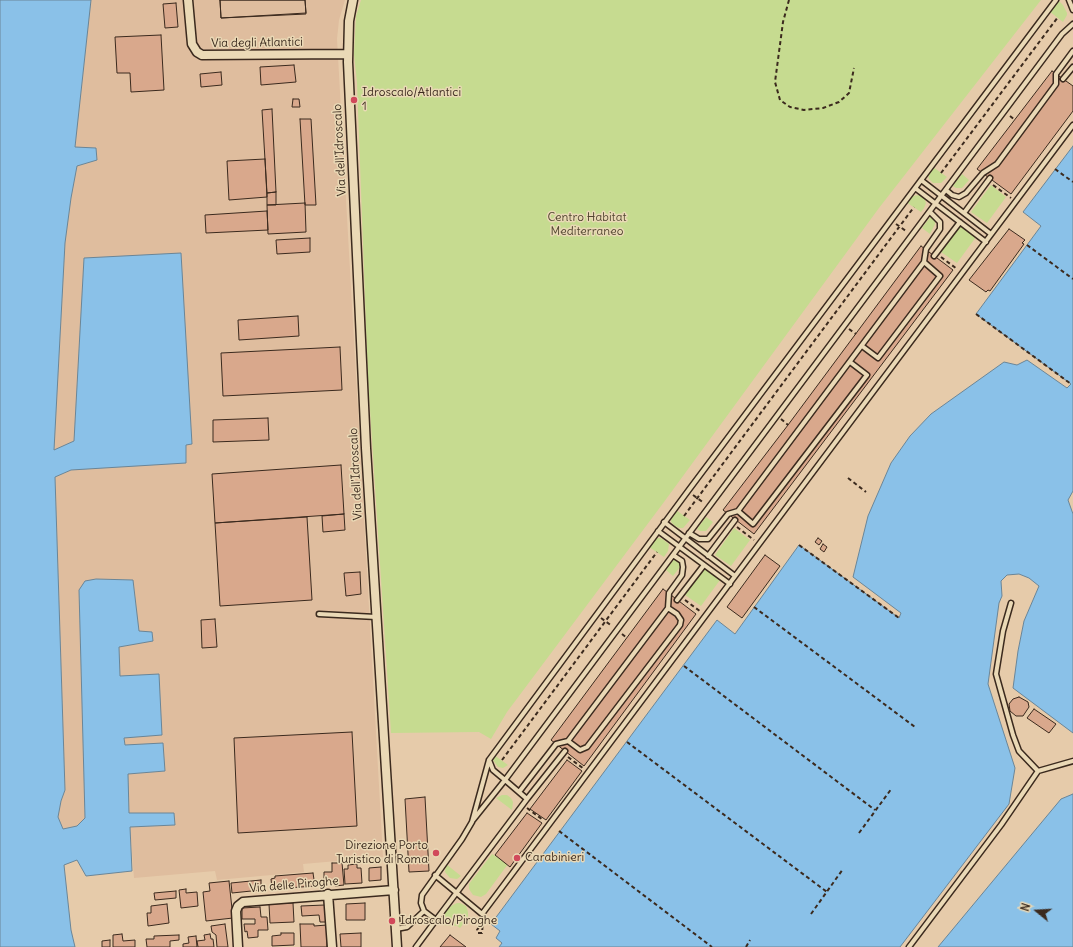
<!DOCTYPE html>
<style>
body{margin:0}
#map{position:relative;width:1073px;height:947px;overflow:hidden;background:#e6cbaa;font-family:Delius,sans-serif}
canvas{display:block}
.north{position:absolute;left:1017px;top:891px;width:40px;height:40px;-webkit-text-stroke:3px #ead9b6;paint-order:stroke;rotate:288deg;font-size:11px;font-weight:700;line-height:16px;text-align:center;color:#3b2a1e}
.north::after{content:'';display:block;margin:auto;width:14px;height:18px;background:#3b2a1e;clip-path:polygon(50% 0,100% 100%,50% 72%,0 100%)}
</style>
<div id="map">
<canvas width="1073" height="947"></canvas>
<div class="north">N</div>
</div>
<script>
const ctx = document.querySelector('canvas').getContext('2d');
ctx.lineJoin = 'round';
function fill(path, color) { ctx.fillStyle = color; ctx.fill(path, 'evenodd'); }
const shape = rows => new Path2D(rows.map(r => 'M' + r).join(''));
function stroke(path, color, width, dash) { ctx.strokeStyle = color; ctx.lineWidth = width; ctx.lineCap = dash ? 'butt' : 'round'; ctx.setLineDash(dash || []); ctx.stroke(path); }
function label(font, color, halo, rows, align = 'center') {
  ctx.font = font + ' Delius,sans-serif'; ctx.lineWidth = 3; ctx.setLineDash([]); ctx.textBaseline = 'middle'; ctx.strokeStyle = halo; ctx.fillStyle = color; for (const [text, x, y, turn = 0] of rows) {
    ctx.save(); ctx.translate(x, y); ctx.rotate((+turn || 0) * Math.PI / 180); ctx.textAlign = isNaN(turn) ? turn : align; if (halo) ctx.strokeText(text, 0, 0); ctx.fillText(text, 0, 0); ctx.restore();
  }
}
const built = shape([
 [91,0,345,0,339,20,337,39,383,857,303,864,304,872,217,880,215,871,134,878,130,827,175,825,174,813,129,814,128,774,165,771,125,745,124,737,162,734,120,676,119,647,152,641,139,631,133,580,96,579,79,590,85,818,77,826,63,829,58,817,61,801,65,790,55,477,71,470,191,444,84,258,74,441,54,451,65,243,71,198,77,166,97,160,75,147]
]);
const green = shape([
 [361,0,1041,0,879,208,664,502,507,712,491,739,479,732,391,733,368,379,357,83,354,54,356,16],
 [1058,0,1063,5,1067,13,1067,15,1063,22,1049,11],
 [933,167,947,177,941,183,933,183,929,179,928,174],
 [962,174,969,180,962,188,956,188,953,186],
 [991,185,1006,197,987,223,971,212],
 [919,195,924,198,926,203,924,208,921,212,906,202,913,196],
 [931,216,935,221,935,224,930,234,922,228],
 [961,225,976,237,957,263,941,252],
 [676,510,690,520,683,528,679,528,675,526,671,522,671,517],
 [706,517,713,522,706,531,700,531,697,529],
 [734,528,750,540,731,566,715,555],
 [657,538,661,538,669,544,668,551,664,557,649,547],
 [675,558,679,563,680,567,673,576,666,570],
 [705,568,720,580,701,606,685,595],
 [494,755,508,765,503,768,498,767,493,760],
 [502,795,507,795,511,798,513,802,512,810,496,798],
 [492,854,508,864,486,894,481,897,473,895,469,889,469,884],
 [446,864,461,876,457,879,450,878,445,872],
 [457,903,460,903,466,906,468,912,468,918,460,928,457,926,443,925,442,917,451,906]
]);
const water = shape([
 [0,0,91,0,75,147,96,148,97,160,77,166,71,198,65,243,54,450,74,441,84,258,181,253,192,444,186,445,186,463,71,470,55,477,65,790,61,801,58,817,63,829,77,826,85,818,79,590,85,581,96,579,133,580,139,631,152,632,153,641,119,647,120,676,159,674,162,735,124,738,125,745,163,743,165,771,128,774,129,813,174,813,175,825,130,827,132,871,86,876,77,860,64,865,71,930,75,947,0,947,0,0],
 [1073,146,1073,491,1068,500,1073,514,1073,733,1013,688,1018,651,1024,621,1039,586,1029,578,1019,574,1007,575,1001,581,1002,596,999,603,988,684,1015,768,1009,804,900,947,499,947,502,943,496,938,500,931,491,924,717,620,735,634,799,545,899,618,901,613,853,577,868,516,891,463,910,436,931,414,1004,362,1017,365,1027,360,1067,388,1071,384,976,314,1041,226,1023,212,1073,146],
 [1073,794,1073,947,938,947,1061,799,1073,794]
]);
const building = shape([
 [220,0,305,0,306,14,221,18,220,0],
 [220,0,305,0,306,13,221,18,220,0],
 [176,3,178,27,165,28,163,4,176,3],
 [161,35,164,90,131,92,130,73,117,73,115,37,161,35],
 [294,65,296,82,261,85,260,67,294,65],
 [1052,71,1073,86,1073,111,1011,194,977,169,1052,71],
 [221,72,222,85,201,87,200,74,221,72],
 [293,99,299,99,300,107,292,107,293,99],
 [272,109,276,192,267,193,262,110,272,109],
 [300,119,311,119,316,205,305,205,300,119],
 [265,159,267,197,229,200,227,161,265,159],
 [276,192,276,205,267,205,267,193,276,192],
 [305,203,306,232,268,234,267,205,305,203],
 [267,211,268,230,206,233,205,215,267,211],
 [1009,229,1025,240,1022,243,1024,244,990,291,988,290,986,292,969,280,1009,229],
 [310,238,310,252,277,254,276,240,310,238],
 [921,246,953,270,754,534,723,510,788,425,921,246],
 [298,316,299,336,239,340,238,320,298,316],
 [340,347,342,390,223,396,221,353,340,347],
 [268,418,269,440,213,442,213,420,268,418],
 [341,465,344,514,215,523,212,474,341,465],
 [344,514,345,530,323,532,322,516,344,514],
 [307,517,312,600,220,606,215,523,307,517],
 [818,538,822,541,819,545,815,542,818,538],
 [823,544,827,547,824,552,820,549,823,544],
 [765,555,780,566,742,618,727,607,765,555],
 [360,572,361,594,346,596,344,573,360,572],
 [663,589,696,614,584,766,551,740,663,589],
 [215,619,217,647,202,648,201,620,215,619],
 [1019,697,1028,702,1029,707,1023,716,1016,716,1010,711,1009,704,1013,699,1019,697],
 [1034,709,1056,724,1049,733,1027,718,1034,709],
 [352,732,357,826,238,833,234,738,352,732],
 [567,760,582,771,546,820,530,809,567,760],
 [425,797,429,871,409,872,405,799,425,797],
 [527,813,542,823,510,867,495,855,527,813],
 [332,863,342,863,344,885,335,886,335,881,324,882,324,872,332,872,332,863],
 [357,864,357,868,361,868,362,883,345,884,344,869,348,869,348,865,357,864],
 [381,867,381,880,369,881,369,868,381,867],
 [313,873,315,886,272,889,271,879,275,878,275,876,313,873],
 [261,880,261,890,232,893,231,883,261,880],
 [229,881,233,918,206,921,203,892,210,891,209,883,229,881],
 [186,889,186,893,197,892,198,906,181,908,179,890,186,889],
 [176,891,176,898,155,900,154,893,176,891],
 [293,903,294,922,270,923,269,904,293,903],
 [365,903,365,920,346,920,346,904,365,903],
 [167,904,169,923,148,926,147,913,151,913,151,906,167,904],
 [325,905,326,922,320,922,319,915,302,916,301,906,325,905],
 [260,907,261,917,267,917,268,930,258,930,258,937,248,938,247,931,245,932,244,924,255,924,255,919,242,919,242,908,260,907],
 [225,924,228,947,217,947,216,935,212,932,211,926,225,924],
 [300,924,314,924,314,926,327,925,327,947,301,947,300,924],
 [281,933,294,933,294,945,272,946,272,936,281,935,281,933],
 [361,933,361,947,341,947,340,934,361,933],
 [122,934,123,941,135,940,135,947,113,947,113,935,122,934],
 [210,934,211,939,213,939,214,947,198,947,197,941,205,940,204,935,210,934],
 [179,935,179,940,170,941,170,947,147,947,146,939,154,939,154,936,179,935],
 [450,935,466,947,440,947,450,935],
 [196,936,197,947,183,947,183,944,189,943,188,937,196,936],
 [110,940,110,947,102,947,102,941,110,940]
]);
const path = shape([
 [789,0,783,22,775,82,780,100,790,107,804,110,823,108,839,102,849,93,854,68],
 [1010,116,1015,120],
 [1055,169,1073,182],
 [941,173,1058,17],
 [993,185,1011,198],
 [896,224,906,231],
 [1027,245,1073,279],
 [941,257,957,269],
 [976,314,1071,384],
 [849,329,856,334],
 [781,419,788,425],
 [848,478,866,492],
 [693,495,704,503],
 [684,516,914,207],
 [737,527,754,540],
 [799,545,899,618],
 [685,600,701,612],
 [754,607,915,727],
 [601,618,612,626],
 [622,634,627,638],
 [684,666,875,810],
 [627,742,827,892],
 [568,757,584,769],
 [502,760,657,552],
 [527,808,543,820],
 [559,831,712,947],
 [859,833,892,788],
 [811,914,843,869],
 [483,921,477,930,478,933,482,933,483,921],
 [746,947,750,940]
]);
const lane = shape([
 [1056,0,688,491,489,760,472,822,462,839,422,895,421,903,424,911,436,920,527,799,505,780,1062,34,1073,24],
 [1069,0,1073,10],
 [1063,79,1073,67],
 [921,180,991,234],
 [915,188,986,242],
 [946,190,952,195,959,197,966,193,983,173,997,164,1056,84,1056,74,1073,51],
 [964,213,990,178],
 [934,256,960,222],
 [862,346,878,358,940,276,924,262],
 [738,511,753,524,867,375,850,362],
 [664,522,735,576],
 [658,531,730,584],
 [689,533,699,539,708,539,728,514,738,511,924,262,926,249,940,229,940,222,930,212],
 [708,556,735,520],
 [677,600,704,565],
 [1011,603,1003,631,996,674,1013,735,1019,751,1038,771,1073,761],
 [319,614,376,617],
 [568,741,580,750,587,747,680,625,681,620,677,614,668,608],
 [519,792,556,744,568,741,668,608,669,593,682,575,683,567,682,561,673,555],
 [527,799,565,751],
 [473,820,505,780,493,770,489,760],
 [435,875,482,914,1073,125],
 [396,929,407,927,424,911],
 [416,947,436,920],
 [909,947,1001,825,1038,771]
]);
const street = shape([
 [188,0,192,44,197,52,202,55,348,54],
 [353,0,349,21,348,62,366,448,397,947],
 [328,894,332,947],
 [238,947,236,911,238,906,243,902,394,890]
]);
const markers = [
 [354,100,4,"#d1495b"],
 [436,853,4,"#d1495b"],
 [517,858,4,"#d1495b"],
 [392,921,4,"#d1495b"]
];
const streetNames = [
 ["Via degli Atlantici",257,43,-1],
 ["Via dell'Idroscalo",340,150,-93],
 ["Via dell'Idroscalo",356,474,-93],
 ["Via delle Piroghe",294,885,-5]
];
const poiNames = [
 ["Idroscalo/Atlantici",362,93],
 ["1",362,107],
 ["Direzione Porto",428,846,"right"],
 ["Turistico di Roma",428,860,"right"],
 ["Carabinieri",525,858],
 ["Idroscalo/Piroghe",400,921]
];
const parkNames = [
 ["Centro Habitat",587,218],
 ["Mediterraneo",587,232]
];
fill(built, '#dfbd9e');
fill(green, '#c6db90');
fill(water, '#8ac1e8');
stroke(water, '#6a8597', 1);
fill(building, '#d9a88c');
stroke(building, '#3b2a1e', 1);
stroke(lane, '#3b2a1e', 7);
stroke(street, '#3b2a1e', 11);
stroke(path, '#3b2a1e', 2, [4, 3]);
stroke(lane, '#ead9b6', 4);
stroke(street, '#ead9b6', 8);
for (const [x, y, r, color] of markers) { const dot = new Path2D(); dot.arc(x, y, r, 0, 2 * Math.PI); ctx.fillStyle = color; ctx.fill(dot); stroke(dot, '#ead9b6', 1.5); }
label('12px', '#3b2a1e', '#ead9b6', streetNames);
label('12px', '#3b2a1e', '#ead9b6', poiNames, 'left');
label('12px', '#50452f', '#ead9b6', parkNames);
</script>
